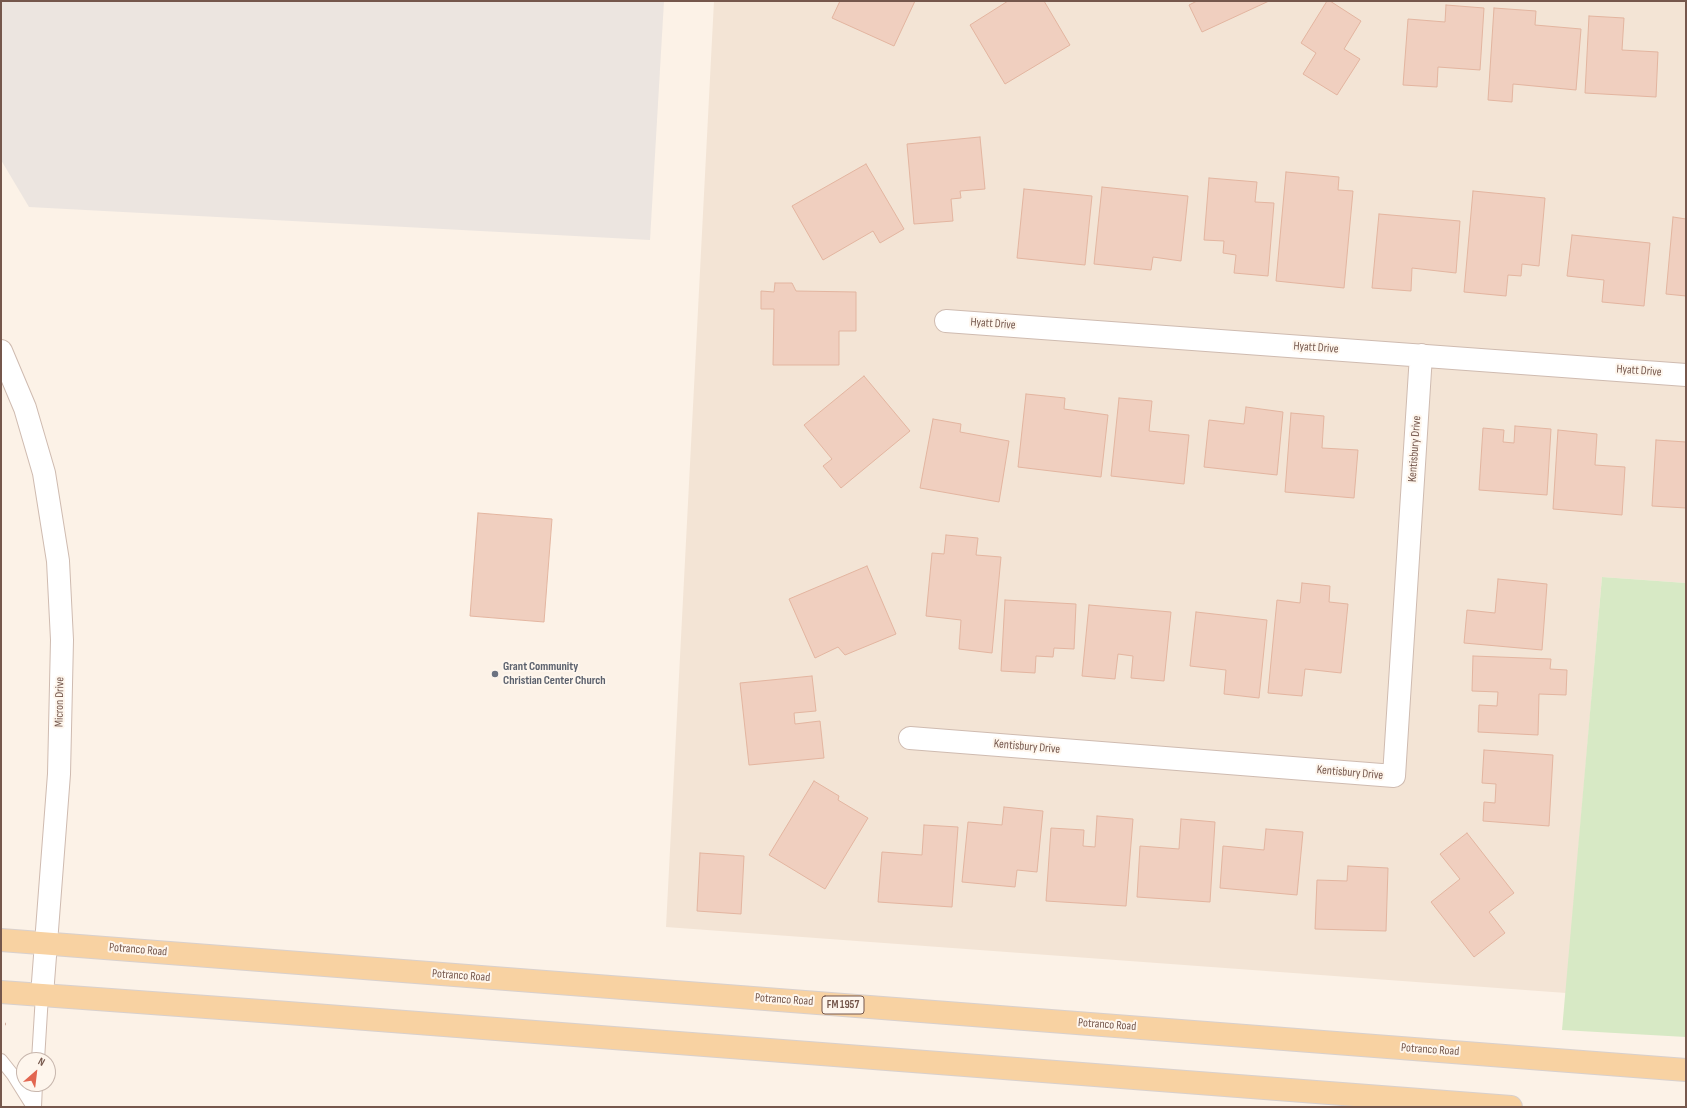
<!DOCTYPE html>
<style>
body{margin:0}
#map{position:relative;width:1687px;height:1108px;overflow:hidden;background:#fcf2e7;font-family:"Sofia Sans Condensed",sans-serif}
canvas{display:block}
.frame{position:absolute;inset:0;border:2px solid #75574c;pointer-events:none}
.north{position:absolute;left:16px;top:1052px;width:40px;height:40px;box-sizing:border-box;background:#fef6ed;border:1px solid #c7b6ad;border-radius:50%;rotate:28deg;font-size:11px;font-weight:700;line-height:16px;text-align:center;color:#75574c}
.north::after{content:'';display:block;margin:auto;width:14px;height:18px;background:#e26650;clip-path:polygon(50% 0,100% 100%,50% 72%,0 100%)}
</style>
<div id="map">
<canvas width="1687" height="1108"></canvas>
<div class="frame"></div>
<div class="north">N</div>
</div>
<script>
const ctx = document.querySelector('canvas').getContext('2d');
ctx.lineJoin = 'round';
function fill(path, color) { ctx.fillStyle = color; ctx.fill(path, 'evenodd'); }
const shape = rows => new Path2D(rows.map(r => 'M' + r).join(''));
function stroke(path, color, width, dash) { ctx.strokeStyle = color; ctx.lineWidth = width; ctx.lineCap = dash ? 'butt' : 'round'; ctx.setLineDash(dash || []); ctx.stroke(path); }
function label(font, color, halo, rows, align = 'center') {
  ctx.font = font + ' "Sofia Sans Condensed",sans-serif'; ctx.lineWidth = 4; ctx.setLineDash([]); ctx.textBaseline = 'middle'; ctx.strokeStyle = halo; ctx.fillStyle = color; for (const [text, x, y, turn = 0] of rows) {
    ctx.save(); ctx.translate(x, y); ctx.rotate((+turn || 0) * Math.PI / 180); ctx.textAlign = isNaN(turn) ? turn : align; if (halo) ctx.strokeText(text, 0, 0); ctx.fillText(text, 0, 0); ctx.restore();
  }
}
const residential = shape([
 [714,1,1686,1,1686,583,1602,577,1566,993,666,927]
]);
const industrial = shape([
 [1,1,664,1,650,240,29,207,1,160]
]);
const green = shape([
 [1602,577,1686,583,1686,1037,1562,1030]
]);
const building = shape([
 [840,1,915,1,894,46,832,18,840,1],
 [1008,1,1044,1,1070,45,1005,84,970,25,1008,1],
 [1197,1,1269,1,1202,32,1189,5,1197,1],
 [1327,1,1330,1,1361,21,1344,49,1360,59,1337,95,1303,74,1316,53,1301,43,1327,1],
 [1446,5,1484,8,1480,70,1438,67,1437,87,1403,85,1408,19,1445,22,1446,5],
 [1494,8,1536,11,1535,25,1581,29,1576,90,1513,84,1512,102,1488,100,1494,8],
 [1589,16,1624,18,1622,50,1658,52,1656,97,1585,93,1589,16],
 [980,137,985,189,960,191,961,198,951,199,953,221,914,224,907,144,980,137],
 [866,164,904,229,880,243,873,231,823,260,792,206,866,164],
 [1286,172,1339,177,1338,190,1353,191,1344,288,1276,281,1286,172],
 [1209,178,1257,182,1255,202,1274,203,1268,276,1234,273,1236,255,1223,253,1224,241,1204,240,1209,178],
 [1102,187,1188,196,1181,261,1153,257,1151,270,1094,264,1102,187],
 [1024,189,1092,196,1085,265,1017,258,1024,189],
 [1473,191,1545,198,1539,266,1522,264,1521,276,1508,275,1506,296,1464,292,1473,191],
 [1379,214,1460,221,1456,273,1412,268,1411,291,1372,288,1379,214],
 [1673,217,1686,219,1686,296,1666,294,1673,217],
 [1572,235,1650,243,1644,306,1602,302,1604,280,1567,276,1572,235],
 [775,283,792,283,796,291,856,292,856,331,839,331,839,365,773,365,774,309,761,309,761,291,774,292,775,283],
 [864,376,910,431,841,488,823,466,832,459,804,425,864,376],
 [1026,394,1065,398,1064,409,1108,415,1101,477,1018,467,1026,394],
 [1119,398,1152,401,1149,431,1189,435,1184,484,1111,476,1119,398],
 [1246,407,1283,412,1277,475,1204,467,1209,420,1244,424,1246,407],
 [1291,413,1324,416,1322,448,1358,450,1354,498,1285,492,1291,413],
 [933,419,961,424,960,432,1009,441,999,502,920,488,933,419],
 [1515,426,1551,429,1547,495,1479,490,1483,428,1504,430,1503,442,1514,443,1515,426],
 [1558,430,1597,434,1595,465,1625,467,1622,515,1553,509,1558,430],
 [1656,440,1686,442,1686,508,1652,506,1656,440],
 [478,513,552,519,544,622,470,616,478,513],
 [946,535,978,538,976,555,1001,557,992,653,959,649,961,620,926,616,932,553,944,554,946,535],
 [867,566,896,634,845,655,838,647,815,658,789,599,867,566],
 [1498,579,1547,584,1542,650,1464,643,1467,610,1495,613,1498,579],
 [1302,583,1330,586,1329,602,1348,604,1341,673,1305,669,1302,696,1268,693,1277,600,1300,603,1302,583],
 [1005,600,1076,604,1074,649,1054,648,1053,657,1036,656,1035,673,1001,671,1005,600],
 [1089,605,1171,612,1164,681,1131,678,1133,656,1118,654,1115,679,1082,676,1089,605],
 [1196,612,1267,620,1259,698,1224,694,1226,670,1190,666,1196,612],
 [1473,656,1551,659,1550,669,1567,670,1566,695,1539,694,1538,735,1478,732,1479,705,1497,706,1498,692,1472,691,1473,656],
 [812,676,816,711,794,713,795,724,820,721,824,758,749,765,740,683,812,676],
 [1484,750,1553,755,1549,826,1483,821,1484,802,1495,803,1496,784,1482,783,1484,750],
 [814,781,839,796,838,800,868,818,825,889,769,855,814,781],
 [1004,807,1043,811,1037,872,1017,870,1015,887,962,882,968,822,1002,825,1004,807],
 [1097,816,1133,819,1126,906,1046,901,1051,828,1084,830,1083,846,1095,847,1097,816],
 [1181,819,1215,822,1210,902,1137,897,1140,846,1179,849,1181,819],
 [924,825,958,827,952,907,878,902,882,852,922,855,924,825],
 [1266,829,1303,832,1297,895,1220,888,1223,846,1264,850,1266,829],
 [1467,833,1514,893,1489,912,1505,933,1474,957,1431,902,1460,879,1440,854,1467,833],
 [700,853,744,856,741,914,697,911,700,853],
 [1348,866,1388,868,1386,931,1315,929,1317,880,1347,881,1348,866]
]);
const path = shape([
 [1,1024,7,1024]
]);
const service = shape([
 [1,1060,13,1075,33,1107],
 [38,1060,42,995],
 [35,1107,36,1084]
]);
const minor = shape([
 [946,321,1686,375],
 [910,738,1394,776,1421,355]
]);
const tertiary = shape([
 [1,351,25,408,44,473,58,561,62,640,59,774,42,995]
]);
const primary = shape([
 [1,940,1686,1070],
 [1,992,275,1012,1511,1107]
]);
const markers = [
 [495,674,4,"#6b7280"]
];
const shields = [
 [843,1005,42]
];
const shieldNames = [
 ["FM 1957",843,1005]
];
const streetNames = [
 ["Hyatt Drive",993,324,4],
 ["Hyatt Drive",1316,348,4],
 ["Hyatt Drive",1639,371,4],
 ["Kentisbury Drive",1415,449,-86],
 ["Micron Drive",60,702,-89],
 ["Kentisbury Drive",1027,747,5],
 ["Kentisbury Drive",1350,773,5],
 ["Potranco Road",138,950,5],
 ["Potranco Road",461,976,4],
 ["Potranco Road",784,1000,4],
 ["Potranco Road",1107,1025,4],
 ["Potranco Road",1430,1050,4]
];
const worshipNames = [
 ["Grant Community",503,667],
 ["Christian Center Church",503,681]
];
fill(residential, '#f3e4d5');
fill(industrial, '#ece5e0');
fill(green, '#d7e9c5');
fill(building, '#f0cfbf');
stroke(building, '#e3b5a0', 1);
stroke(service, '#cfbbb0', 14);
stroke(minor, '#cfbbb0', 24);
stroke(tertiary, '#cfbbb0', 24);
stroke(primary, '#d8d0cd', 24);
stroke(path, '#d5b2a2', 2.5, [1, 3]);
stroke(service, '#fff', 12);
stroke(minor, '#fff', 22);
stroke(tertiary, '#fff', 22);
stroke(primary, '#f8d2a2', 22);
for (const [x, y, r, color] of markers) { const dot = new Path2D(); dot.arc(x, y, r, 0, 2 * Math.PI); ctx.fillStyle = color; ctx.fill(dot); stroke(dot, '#fef6ed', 1.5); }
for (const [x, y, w] of shields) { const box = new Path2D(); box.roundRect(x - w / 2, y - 9, w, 18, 3); ctx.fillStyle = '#fef6ed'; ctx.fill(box); stroke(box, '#75574c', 1); }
label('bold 11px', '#75574c', null, shieldNames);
label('12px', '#75574c', '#fef6ed', streetNames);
label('bold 12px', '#5b616d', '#fef6ed', worshipNames, 'left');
</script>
